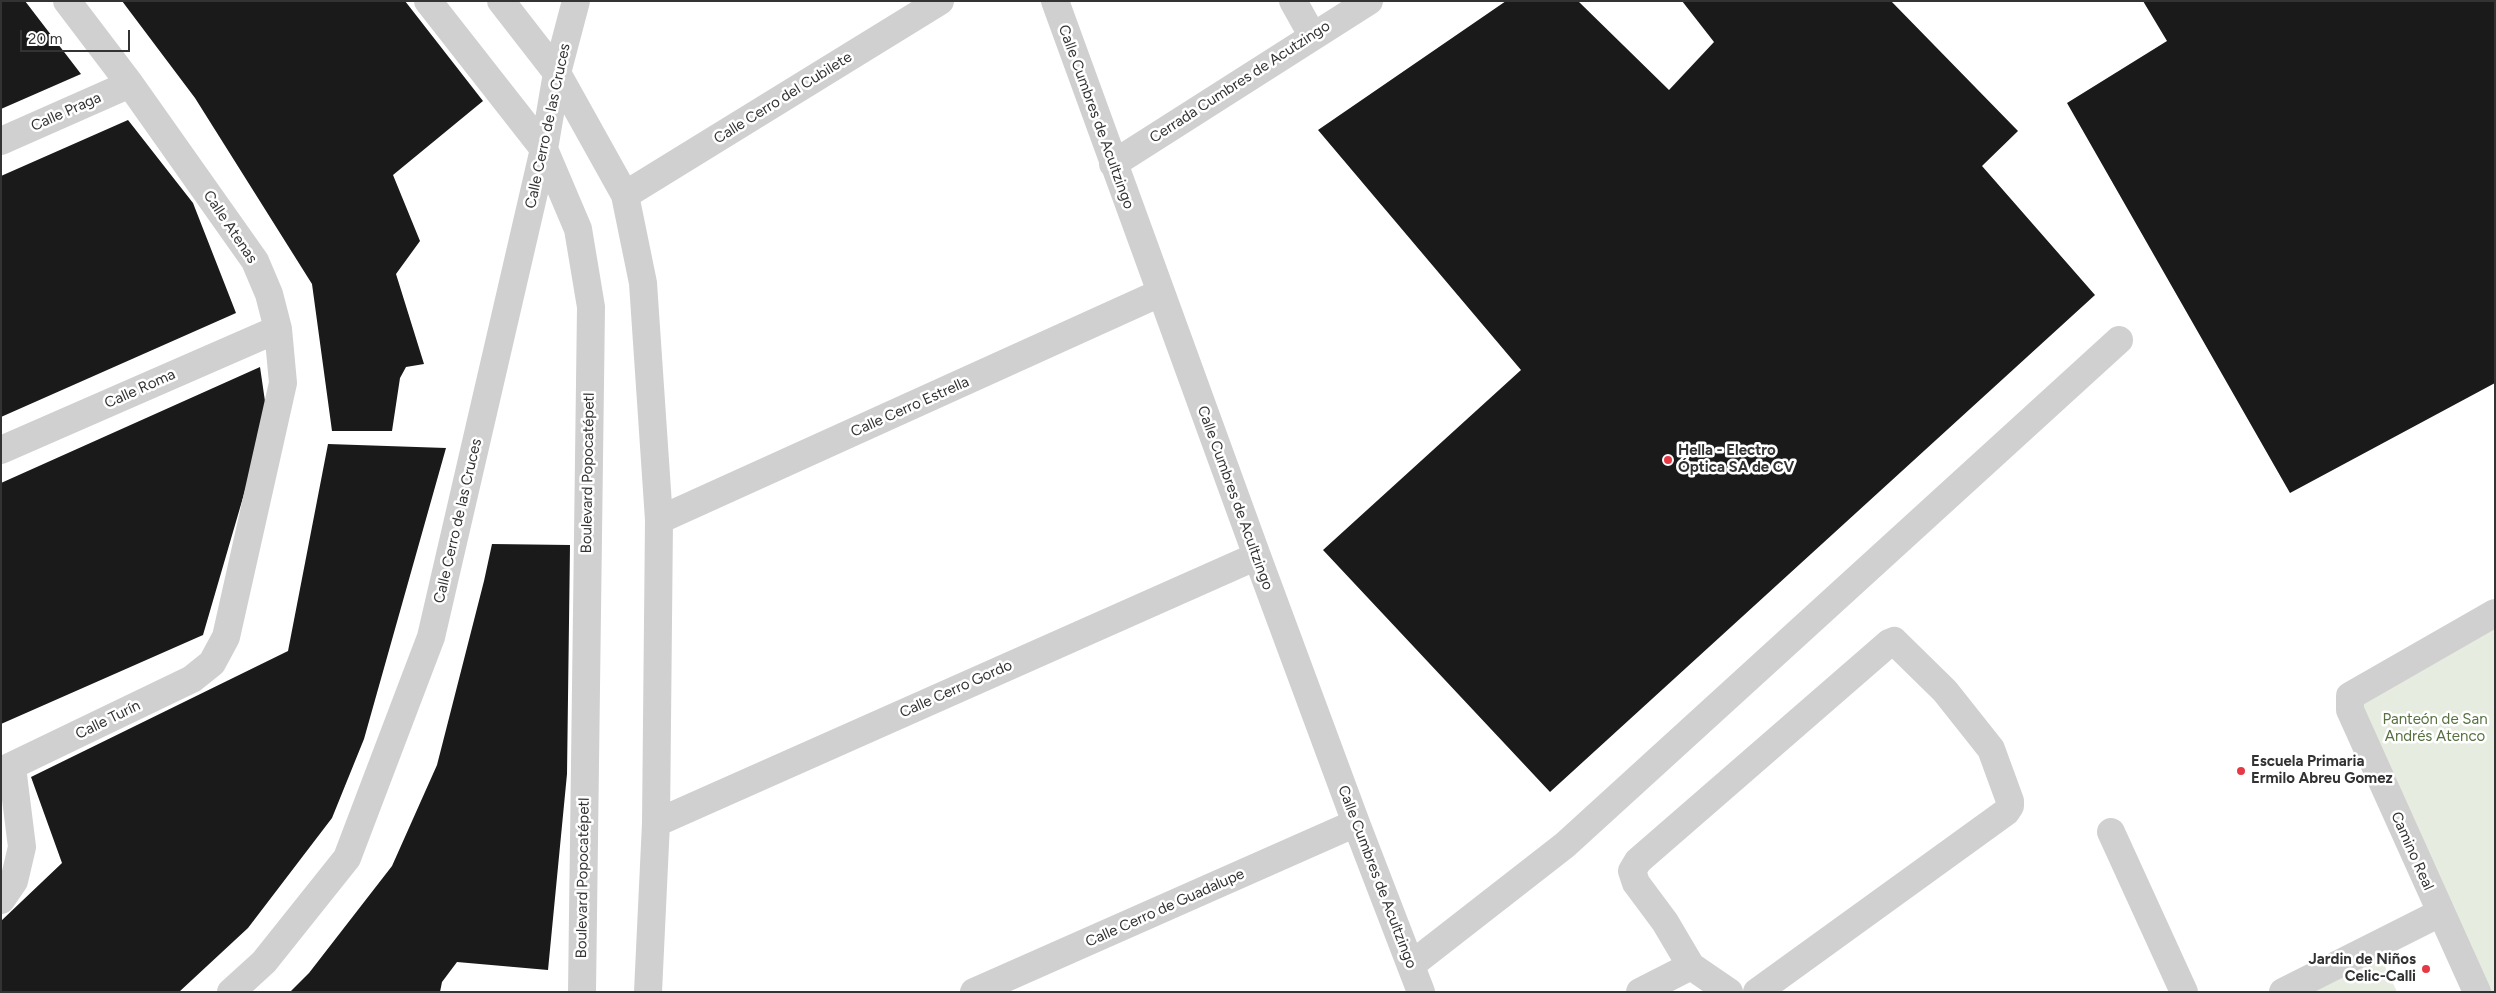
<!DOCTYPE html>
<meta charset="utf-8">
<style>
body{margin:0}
#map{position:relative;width:2496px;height:993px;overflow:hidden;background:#fff;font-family:Figtree,sans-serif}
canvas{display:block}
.frame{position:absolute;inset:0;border:2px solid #333;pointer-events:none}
.scale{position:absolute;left:20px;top:30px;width:110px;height:22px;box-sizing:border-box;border:2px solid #333;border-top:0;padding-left:6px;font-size:15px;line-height:18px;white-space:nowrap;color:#333;-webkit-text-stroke:4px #fff;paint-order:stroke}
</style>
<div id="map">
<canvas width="2496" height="993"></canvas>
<div class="frame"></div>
<div class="scale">20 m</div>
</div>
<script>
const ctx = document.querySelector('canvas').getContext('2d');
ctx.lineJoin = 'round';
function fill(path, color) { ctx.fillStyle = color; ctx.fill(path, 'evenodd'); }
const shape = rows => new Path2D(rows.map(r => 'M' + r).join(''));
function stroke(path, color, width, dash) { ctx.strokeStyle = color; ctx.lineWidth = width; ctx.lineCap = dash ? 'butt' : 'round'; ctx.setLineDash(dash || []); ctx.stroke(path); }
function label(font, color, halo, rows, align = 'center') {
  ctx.font = font + ' Figtree,sans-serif'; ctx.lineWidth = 5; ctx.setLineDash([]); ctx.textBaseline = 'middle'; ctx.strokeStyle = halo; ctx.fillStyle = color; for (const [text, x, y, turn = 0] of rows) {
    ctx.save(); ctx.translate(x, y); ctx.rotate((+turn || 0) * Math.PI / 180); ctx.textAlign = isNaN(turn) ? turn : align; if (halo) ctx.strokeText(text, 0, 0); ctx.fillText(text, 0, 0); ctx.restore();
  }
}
const green = shape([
 [2495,628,2495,992,2487,992,2360,703],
 [2376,947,2397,992,2284,992]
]);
const building = shape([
 [1,1,25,1,81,74,1,109],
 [122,1,405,1,483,101,393,175,420,241,396,274,424,364,406,367,400,378,392,431,332,431,312,284,195,98],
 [1506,1,1578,1,1669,90,1714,42,1682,1,1891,1,2018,131,1982,166,2095,295,1550,792,1323,550,1521,370,1318,130],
 [2143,1,2495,1,2495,383,2290,493,2067,103,2167,41],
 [128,120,193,203,236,313,1,417,1,176],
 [260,367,267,415,203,635,1,724,1,483],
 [328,444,446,448,364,739,332,818,248,928,179,992,1,992,1,921,62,863,31,777,288,651],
 [492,544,570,545,567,774,548,970,457,962,442,982,440,992,290,992,309,973,392,866,437,765,484,581]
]);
const minor = shape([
 [428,1,544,149,578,229,591,307,582,992],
 [501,1,557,73,625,195,643,283,659,520,656,823,648,992],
 [1055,1,1257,556,1356,823,1421,992],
 [1293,1,1312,35],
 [1,141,130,84],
 [1113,164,1369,1],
 [625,195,940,1],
 [1,450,278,329],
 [659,520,1160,293],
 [1,771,192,679,212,663,226,637,283,383,278,329,269,294,255,261,130,84,67,1],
 [656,823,1257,556],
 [2111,832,2184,992],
 [1,900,14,881,22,847,12,767],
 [1411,965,1565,845,2119,340],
 [231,992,264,962,347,858,431,637,544,149,557,73,576,1],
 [974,992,1356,823],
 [1640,992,1691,966],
 [1729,992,1691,966,1665,922,1636,883,1632,871,1638,861,1889,643,1894,641,1945,691,1991,749,2010,801,2010,806,2006,812,1757,992],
 [2283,992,2440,913],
 [2477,992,2350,710,2350,696,2495,613]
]);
const markers = [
 [1668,460,5,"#e63946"],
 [2241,771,5,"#e63946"],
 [2426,969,5,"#e63946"]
];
const streetNames = [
 ["Cerrada Cumbres de Acutzingo",1240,82,-33],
 ["Calle Cerro del Cubilete",783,98,-32],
 ["Calle Praga",66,112,-24],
 ["Calle Cumbres de Acultzingo",1096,117,70],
 ["Calle Cerro de las Cruces",548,126,-78],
 ["Calle Atenas",230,227,56],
 ["Calle Roma",140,389,-24],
 ["Calle Cerro Estrella",910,407,-24],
 ["Boulevard Popocatépetl",588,473,-89],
 ["Calle Cumbres de Acultzingo",1235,498,70],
 ["Calle Cerro de las Cruces",458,521,-77],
 ["Calle Cerro Gordo",956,689,-24],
 ["Calle Turín",108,720,-26],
 ["Camino Real",2412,851,66],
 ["Calle Cumbres de Acultzingo",1377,877,69],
 ["Boulevard Popocatépetl",583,878,-89],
 ["Calle Cerro de Guadalupe",1165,908,-24]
];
const poiNames = [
 ["Hella - Electro",1678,451],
 ["Óptica SA de CV",1678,468],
 ["Escuela Primaria",2251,762],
 ["Ermilo Abreu Gomez",2251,779],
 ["Jardin de Niños",2416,960,"right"],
 ["Celic-Calli",2416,977,"right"]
];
const parkNames = [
 ["Panteón de San",2435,720],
 ["Andrés Atenco",2435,737]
];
fill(green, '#e6ecdf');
fill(building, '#1a1a1a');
stroke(minor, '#d0d0d0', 28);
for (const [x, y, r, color] of markers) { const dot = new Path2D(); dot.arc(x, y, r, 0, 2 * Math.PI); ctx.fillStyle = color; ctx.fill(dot); stroke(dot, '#fff', 2); }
label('15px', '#333', '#fff', streetNames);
label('bold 15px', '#333', '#fff', poiNames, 'left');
label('15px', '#56703f', '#fff', parkNames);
</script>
